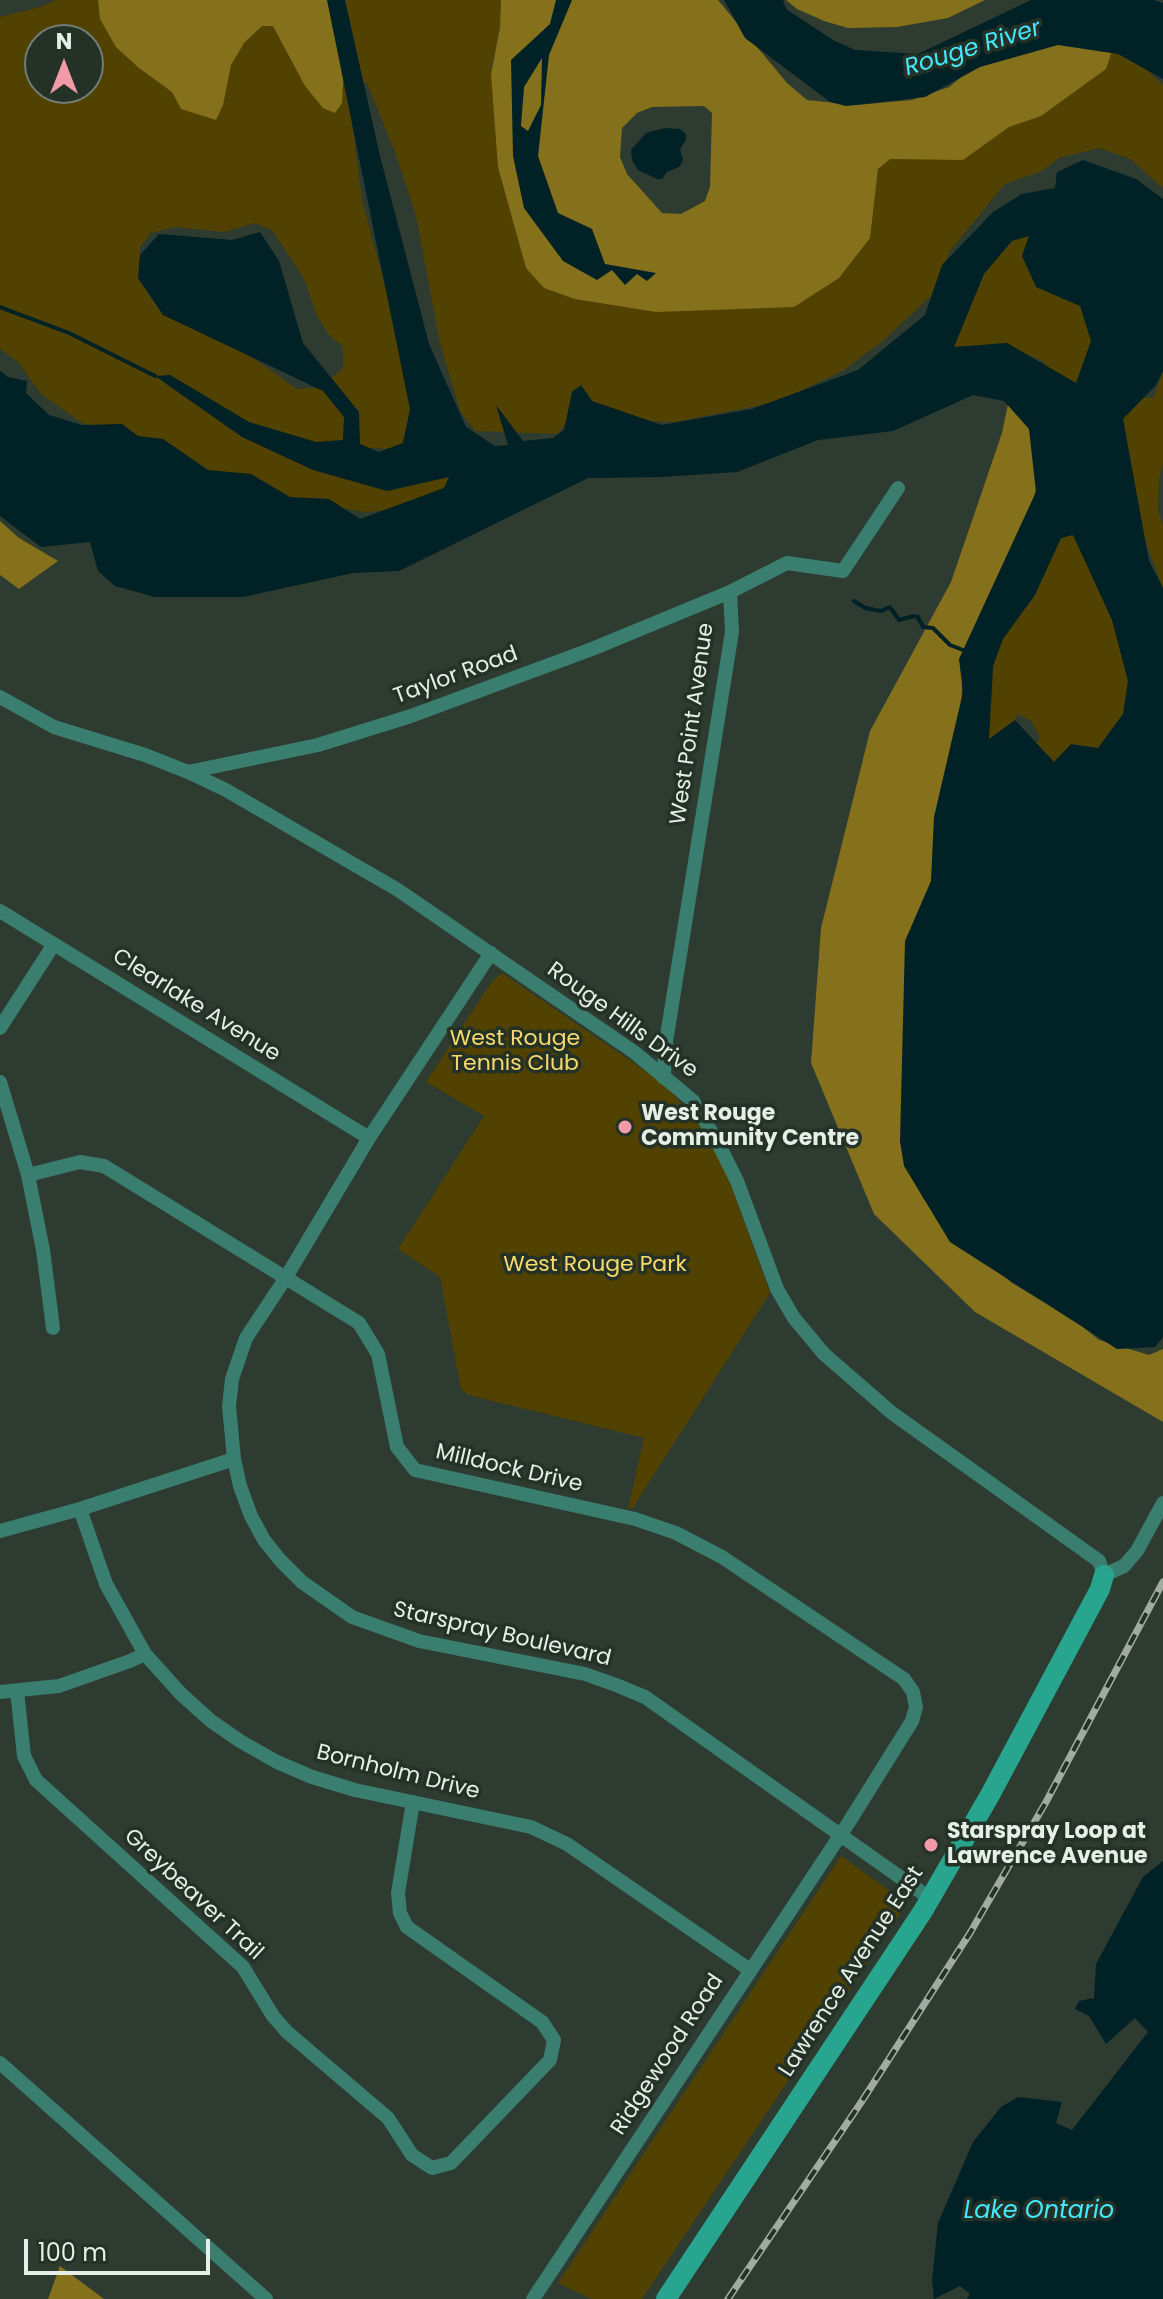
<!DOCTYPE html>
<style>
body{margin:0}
#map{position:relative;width:1163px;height:2299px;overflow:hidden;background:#2e3b30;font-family:Poppins,sans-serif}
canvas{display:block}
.north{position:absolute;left:24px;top:24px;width:80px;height:80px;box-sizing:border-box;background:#243127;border:2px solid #717d74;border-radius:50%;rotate:0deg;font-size:22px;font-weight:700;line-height:32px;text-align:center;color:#e5eee7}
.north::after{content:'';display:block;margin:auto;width:28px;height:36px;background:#f39aa8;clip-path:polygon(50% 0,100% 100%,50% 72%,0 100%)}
.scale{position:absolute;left:24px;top:2239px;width:186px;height:36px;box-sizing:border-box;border:4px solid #e5eee7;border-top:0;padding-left:10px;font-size:24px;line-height:28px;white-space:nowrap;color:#e5eee7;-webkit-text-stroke:6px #243127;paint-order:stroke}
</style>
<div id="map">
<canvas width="1163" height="2299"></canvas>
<div class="north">N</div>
<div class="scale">100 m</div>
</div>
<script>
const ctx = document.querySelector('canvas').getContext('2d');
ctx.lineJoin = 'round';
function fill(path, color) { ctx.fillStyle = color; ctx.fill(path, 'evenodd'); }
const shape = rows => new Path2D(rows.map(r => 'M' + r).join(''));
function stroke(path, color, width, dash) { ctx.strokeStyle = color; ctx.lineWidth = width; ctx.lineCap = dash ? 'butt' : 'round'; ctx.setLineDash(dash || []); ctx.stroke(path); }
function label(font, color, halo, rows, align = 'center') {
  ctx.font = font + ' Poppins,sans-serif'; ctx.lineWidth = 7; ctx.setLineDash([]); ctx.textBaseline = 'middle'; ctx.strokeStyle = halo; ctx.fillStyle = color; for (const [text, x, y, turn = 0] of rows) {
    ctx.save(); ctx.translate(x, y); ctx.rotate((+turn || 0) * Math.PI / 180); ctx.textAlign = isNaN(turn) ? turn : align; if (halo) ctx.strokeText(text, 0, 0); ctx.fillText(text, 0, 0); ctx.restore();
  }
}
const green = shape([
 [56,0,98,0,100,15,117,44,230,62,245,39,263,23,272,22,336,109,342,99,345,48,339,0,501,0,501,23,491,70,499,164,525,264,869,234,879,165,889,154,1113,48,1124,49,1163,85,1163,188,1130,159,1099,148,1059,158,1042,171,1005,184,949,252,937,290,885,339,844,370,777,402,674,422,647,421,588,400,557,434,475,431,460,411,440,343,416,216,395,152,367,83,357,81,350,107,362,200,421,423,413,449,329,447,451,468,468,482,395,510,363,512,333,506,284,506,131,437,82,423,41,394,17,361,0,349,0,17,40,7],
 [40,40,88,40,88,88,40,88],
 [255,223,272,230,304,279,317,316,328,334,343,347,343,368,322,387,297,389,236,346,186,322,140,282,140,247,151,233,175,227,224,232],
 [1032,221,1131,272,1078,384,1066,385,1041,360,997,343,953,353,938,351,976,276],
 [1163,372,1163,463,1159,480,1158,510,1163,525,1163,589,1133,507,1121,427,1128,403,1133,397,1153,398],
 [1071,516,1135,652,1136,802,1030,755,1040,737,1031,721,1017,714,983,876,979,743,992,700,993,644,1001,627,1030,603],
 [502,973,663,1083,698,1122,725,1169,770,1293,632,1509,628,1509,644,1438,468,1395,461,1389,440,1277,398,1249,484,1116,426,1082,491,983],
 [841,1856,907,1903,642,2299,592,2299,558,2283]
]);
const forest = shape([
 [98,0,339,0,345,51,342,103,335,113,323,108,305,86,273,26,262,26,244,43,231,65,223,105,216,120,181,109,172,92,139,68,116,47,100,19],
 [501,0,718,0,787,83,807,100,857,105,912,100,949,87,1008,39,1113,48,1106,69,1041,116,1009,127,963,160,890,159,878,169,870,238,839,278,794,307,656,312,575,299,544,288,526,268,498,167,491,74,500,27],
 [704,106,712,113,710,187,705,201,681,214,662,213,627,174,620,157,622,128,637,113,652,107],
 [786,0,985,0,948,18,897,27,848,28,824,21,797,9],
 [1009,399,1038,423,1044,458,1034,497,963,653,961,717,909,1166,923,1198,956,1236,1012,1283,1077,1322,1099,1340,1149,1355,1163,1349,1163,1422,975,1312,874,1214,811,1063,821,928,870,731,951,582,1002,433],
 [0,521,19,538,58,561,19,589,0,575],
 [60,2266,104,2299,48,2299]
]);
const water = shape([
 [327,0,345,0,380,156,429,344,466,427,495,446,508,445,496,405,523,441,553,438,564,430,572,392,581,385,592,401,662,425,752,409,858,370,925,315,942,265,993,212,1022,194,1055,188,1057,172,1083,160,1136,179,1163,199,1163,371,1156,385,1123,419,1149,561,1163,588,1163,1337,1155,1347,1117,1349,950,1242,904,1166,900,1141,905,941,931,881,934,817,963,692,959,659,1036,492,1029,429,1004,401,973,395,893,431,818,440,737,472,662,477,588,478,399,571,353,573,243,597,155,597,115,586,98,571,90,542,41,547,0,516,0,371,8,377,27,381,26,393,49,415,82,425,122,424,138,436,163,439,208,470,251,474,290,497,329,499,360,519,444,488,449,477,387,491,313,470,242,437,155,376,170,375,249,422,316,442,343,440,344,417,323,391,163,315,138,278,140,255,159,234,232,240,260,232,279,261,303,343,359,412,360,444,379,452,403,443,410,409],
 [1029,236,1022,256,1036,287,1080,306,1091,341,1076,383,1007,343,954,347,984,274,1012,241],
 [1073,535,1112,620,1128,681,1123,714,1098,748,1071,744,1054,762,1015,720,989,739,993,666,1003,639,1035,595,1061,538],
 [556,0,572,0,549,55,538,156,558,213,592,229,605,264,656,273,647,281,637,274,625,285,612,270,597,280,563,261,524,208,513,156,511,60,550,24],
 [542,58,541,105,528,131,521,126,524,87],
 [724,0,783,0,786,9,833,40,855,50,918,54,1031,0,1154,0,1163,3,1163,79,1118,54,1058,45,980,67,925,97,846,106,830,102,745,38],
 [665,128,680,129,686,134,686,140,680,149,683,160,679,167,667,172,662,179,657,179,638,170,632,160,631,150,646,133],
 [1163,1861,1163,2299,967,2299,970,2294,960,2286,934,2299,932,2280,938,2223,973,2142,1001,2107,1018,2097,1062,2102,1056,2123,1072,2130,1148,2032,1135,2018,1106,2044,1089,2016,1075,2009,1079,2001,1094,1998,1096,1964,1143,1877]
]);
const stream = shape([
 [0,307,69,333,155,376],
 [854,601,865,608,881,611,890,607,899,620,914,616,918,617,923,627,933,628,950,645,963,650]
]);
const street = shape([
 [0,697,54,727,145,755,188,772,226,790,398,890,634,1052,693,1101,718,1143,737,1181,777,1289,794,1318,824,1354,892,1413,1099,1561,1104,1575,1124,1566,1137,1551,1163,1503],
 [188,772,318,745,411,716,592,649,730,592],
 [0,911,369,1138],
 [491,953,369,1138,285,1279,246,1338,232,1379,229,1406,234,1459,240,1486,251,1516,264,1540,280,1560,302,1582,352,1617,419,1641,585,1674,616,1685,645,1697,931,1899],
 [0,1028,54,944],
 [664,1078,665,1048,732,632,730,592,787,563,843,571,898,488],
 [0,1082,28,1175,43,1250,53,1328],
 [28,1175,80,1162,104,1166,359,1323,378,1354,397,1447,415,1470,635,1519,676,1533,722,1557,904,1679,913,1692,916,1707,912,1721,849,1822,533,2299],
 [80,1509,106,1584,145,1654,181,1694,211,1721,240,1741,277,1762,312,1777,355,1790,531,1827,567,1844,750,1970],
 [0,1531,80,1509,234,1459],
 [17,1691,24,1756,36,1780,243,1967,273,2016,287,2032,388,2118,412,2155,432,2168,451,2163,550,2060,554,2040,542,2022,407,1927,400,1913,398,1893,413,1802],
 [0,1692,59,1686,130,1661,145,1654],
 [0,2063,266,2299]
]);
const secondary = shape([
 [666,2299,923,1911,990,1795,1100,1589,1104,1575]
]);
const rail = shape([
 [728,2299,862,2101,970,1933,1046,1802,1163,1582]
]);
const markers = [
 [625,1127,8,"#f39aa8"],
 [931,1845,8,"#f39aa8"]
];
const streetNames = [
 ["Taylor Road",456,676,-20],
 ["West Point Avenue",693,724,-82],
 ["Clearlake Avenue",196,1006,32],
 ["Rouge Hills Drive",622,1021,36],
 ["Milldock Drive",509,1469,13],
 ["Starspray Boulevard",502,1635,13],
 ["Bornholm Drive",398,1773,14],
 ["Greybeaver Trail",193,1895,43],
 ["Lawrence Avenue East",852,1972,-57],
 ["Ridgewood Road",668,2055,-57]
];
const parkNames = [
 ["West Rouge",515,1039],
 ["Tennis Club",515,1064],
 ["West Rouge Park",595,1265]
];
const poiNames = [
 ["West Rouge",641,1114],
 ["Community Centre",641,1139],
 ["Starspray Loop at",947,1832],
 ["Lawrence Avenue",947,1857]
];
const waterNames = [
 ["Rouge River",973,49,-17],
 ["Lake Ontario",1039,2212]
];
fill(green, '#524202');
fill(forest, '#85701b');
fill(water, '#002125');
stroke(stream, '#002125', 4);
stroke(street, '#3a7e70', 14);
stroke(secondary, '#27a58f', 20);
stroke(rail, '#a1aba3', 7);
stroke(rail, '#243127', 4, [12]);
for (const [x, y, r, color] of markers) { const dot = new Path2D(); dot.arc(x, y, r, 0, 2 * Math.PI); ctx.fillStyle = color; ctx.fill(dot); stroke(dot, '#243127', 3); }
label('22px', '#e5eee7', '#243127', streetNames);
label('22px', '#f7d96c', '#243127', parkNames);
label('bold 22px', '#e5eee7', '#243127', poiNames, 'left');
label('italic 24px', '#42e8fa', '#243127', waterNames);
</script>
